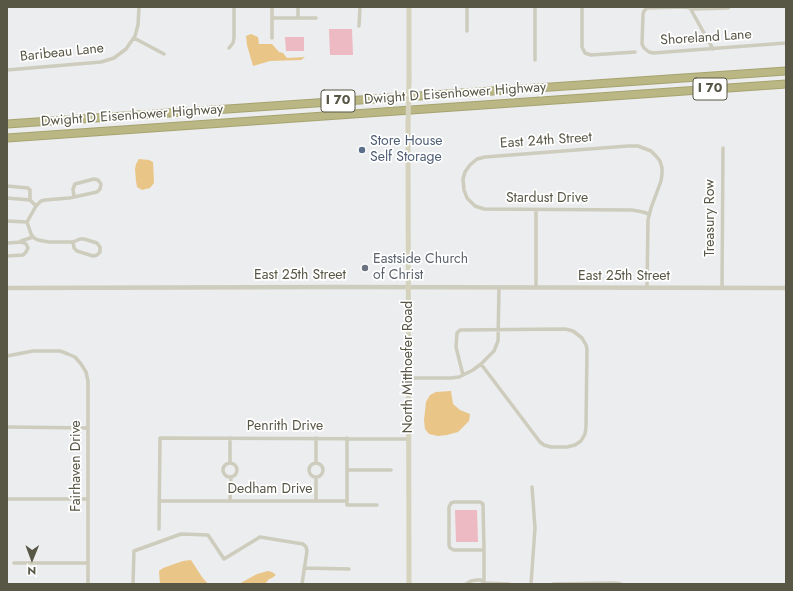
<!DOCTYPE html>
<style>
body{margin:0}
#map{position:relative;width:793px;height:591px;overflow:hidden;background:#ebedef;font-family:Jost,sans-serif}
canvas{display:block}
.frame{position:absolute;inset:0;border:8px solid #585645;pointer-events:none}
.north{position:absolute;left:12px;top:539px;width:40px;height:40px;-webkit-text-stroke:3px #fff;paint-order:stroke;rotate:181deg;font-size:11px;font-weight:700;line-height:16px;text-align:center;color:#585645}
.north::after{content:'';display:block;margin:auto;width:14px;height:18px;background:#585645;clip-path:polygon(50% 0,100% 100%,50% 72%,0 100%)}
</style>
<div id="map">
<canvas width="793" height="591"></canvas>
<div class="frame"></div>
<div class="north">N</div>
</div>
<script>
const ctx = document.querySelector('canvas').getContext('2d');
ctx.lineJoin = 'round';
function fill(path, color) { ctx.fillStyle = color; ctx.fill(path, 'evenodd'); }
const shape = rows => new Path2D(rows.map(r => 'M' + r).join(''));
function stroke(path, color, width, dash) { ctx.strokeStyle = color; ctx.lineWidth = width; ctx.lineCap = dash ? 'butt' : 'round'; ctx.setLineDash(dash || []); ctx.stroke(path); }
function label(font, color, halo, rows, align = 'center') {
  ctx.font = font + ' Jost,sans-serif'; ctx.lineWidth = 3.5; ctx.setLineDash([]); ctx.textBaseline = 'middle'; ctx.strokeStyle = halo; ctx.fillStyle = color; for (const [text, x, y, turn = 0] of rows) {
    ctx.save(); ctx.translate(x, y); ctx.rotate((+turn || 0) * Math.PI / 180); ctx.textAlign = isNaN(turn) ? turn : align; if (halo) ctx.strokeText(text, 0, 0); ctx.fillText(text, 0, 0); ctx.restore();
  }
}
const green = shape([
 [329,29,352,29,353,55,330,55],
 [285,37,304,37,304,51,286,51],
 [455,510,477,510,478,542,456,542]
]);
const water = shape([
 [251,34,258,37,259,44,272,44,279,52,283,53,287,58,305,57,301,60,270,61,253,66,247,45,246,36],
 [139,159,149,160,153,162,154,183,150,188,142,190,137,187,136,181,135,169,136,164],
 [451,391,453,404,460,410,470,414,469,421,458,432,447,435,438,436,429,434,425,429,424,420,426,402,430,395,436,392],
 [191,560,202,577,208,584,160,584,159,571,163,568,183,561],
 [268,571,272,572,276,575,272,578,269,579,265,584,239,584,257,574]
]);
const minor = shape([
 [272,7,272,38],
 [298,7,298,18],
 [467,7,467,31],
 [535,7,535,60],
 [582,7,582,47,585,53,591,55,635,52],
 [729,7,728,8,693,9,686,7,647,8,644,11,643,14,642,44,644,48,649,52,653,53,786,43],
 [690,8,713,49],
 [272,18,316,18],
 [359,26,360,7],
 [134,38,164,54],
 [229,48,233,43,234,38,234,7],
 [7,70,101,62,114,58,126,49,135,36,138,25,139,7],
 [7,186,28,188,30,190,30,200],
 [7,198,30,200,36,206],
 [7,221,27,222,36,206,41,201,45,200,69,198,74,197,97,192,100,189,101,184,98,180,94,179,75,184,73,189,74,197],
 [27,222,31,234,34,238,38,240,49,242,73,242],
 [80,239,84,239,97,243,100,247,100,252,97,255,93,256,77,251,74,248,73,242,80,239],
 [21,241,33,237],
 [7,243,22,242,26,244,28,248,26,252,23,255,7,256],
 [536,288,536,210],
 [647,288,648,220,651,208,661,181,662,174,662,168,660,161,656,156,651,151,638,146,628,146,485,157,477,159,470,165,465,172,463,179,464,190,467,198,475,206,484,209,632,210,643,212,649,214],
 [722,288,723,148],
 [7,356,33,351,60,351,68,354,75,357,81,364,86,372,88,381,88,584],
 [463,375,456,347,457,333,460,330,565,329,573,331,582,338,586,345,587,349,586,427,585,434,581,441,575,445,567,447,551,447,544,445,540,442,481,364],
 [410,378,451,378,459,377,473,370,481,364,494,351,498,341,499,288],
 [7,427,88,428],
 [230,438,230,463],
 [347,438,347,505,377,505],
 [316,463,316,438],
 '309 470a7 7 0 1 1 14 0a7 7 0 1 1-14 0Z',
 '223 470a7 7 0 1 1 14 0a7 7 0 1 1-14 0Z',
 [347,470,391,470],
 [7,499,88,499],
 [159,501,347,501],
 [230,501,231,477],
 [316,501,316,477],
 [454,502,480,502,483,504,484,550,454,550,450,548,449,545,449,507,451,503,454,502],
 [159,529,160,438,409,439],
 [14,563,88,563],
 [304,568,349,569],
 [484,583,484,550],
 [133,584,134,551,181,534,208,535,224,559,260,537,303,544,306,547,307,551,302,584],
 [466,584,471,581,477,580,481,580,484,583,509,584],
 [531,584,535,528,532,487],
 [553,584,615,583,621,584]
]);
const tertiary = shape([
 [7,288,337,287,786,288]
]);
const secondary = shape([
 [409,80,409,7],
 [408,125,409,584]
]);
const motorway = shape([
 [7,124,786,71],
 [7,138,786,84]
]);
const secondaryBridge = shape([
 [408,125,409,80]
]);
const markers = [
 [362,150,4,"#5c6f8a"],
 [365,268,4,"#6b7280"]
];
const shields = [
 [710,89,34],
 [338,101,34]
];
const shieldNames = [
 ["I 70",710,89],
 ["I 70",338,101]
];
const streetNames = [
 ["Shoreland Lane",706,38,-4],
 ["Baribeau Lane",62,53,-6],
 ["Dwight D Eisenhower Highway",455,94,-4],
 ["Dwight D Eisenhower Highway",132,116,-4],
 ["East 24th Street",546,141,-4],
 ["Stardust Drive",547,199],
 ["Treasury Row",711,218,-90],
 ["East 25th Street",300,276],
 ["East 25th Street",624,277],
 ["North Mitthoefer Road",409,367,-90],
 ["Penrith Drive",285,427],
 ["Fairhaven Drive",77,466,-90],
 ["Dedham Drive",270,490]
];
const serviceNames = [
 ["Store House",370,142],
 ["Self Storage",370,158]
];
const worshipNames = [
 ["Eastside Church",373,260],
 ["of Christ",373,276]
];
fill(green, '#edb9c3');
fill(water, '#e9c587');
stroke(motorway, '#a6a36f', 9);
stroke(minor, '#ceccbd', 3.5);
stroke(tertiary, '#ceccbd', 4.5);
stroke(secondary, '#d5d3be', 5);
stroke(motorway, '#bab784', 7);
stroke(secondaryBridge, '#d5d3be', 5);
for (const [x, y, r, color] of markers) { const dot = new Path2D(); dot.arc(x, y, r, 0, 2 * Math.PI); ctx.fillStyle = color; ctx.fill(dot); stroke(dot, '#fff', 1.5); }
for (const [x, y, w] of shields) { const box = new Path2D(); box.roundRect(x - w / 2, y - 11, w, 22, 3); ctx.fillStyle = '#fff'; ctx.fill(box); stroke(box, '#585645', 1); }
label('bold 13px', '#585645', null, shieldNames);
label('14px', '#585645', '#fff', streetNames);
label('14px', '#4e5e75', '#fff', serviceNames, 'left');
label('14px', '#5b616d', '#fff', worshipNames, 'left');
</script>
